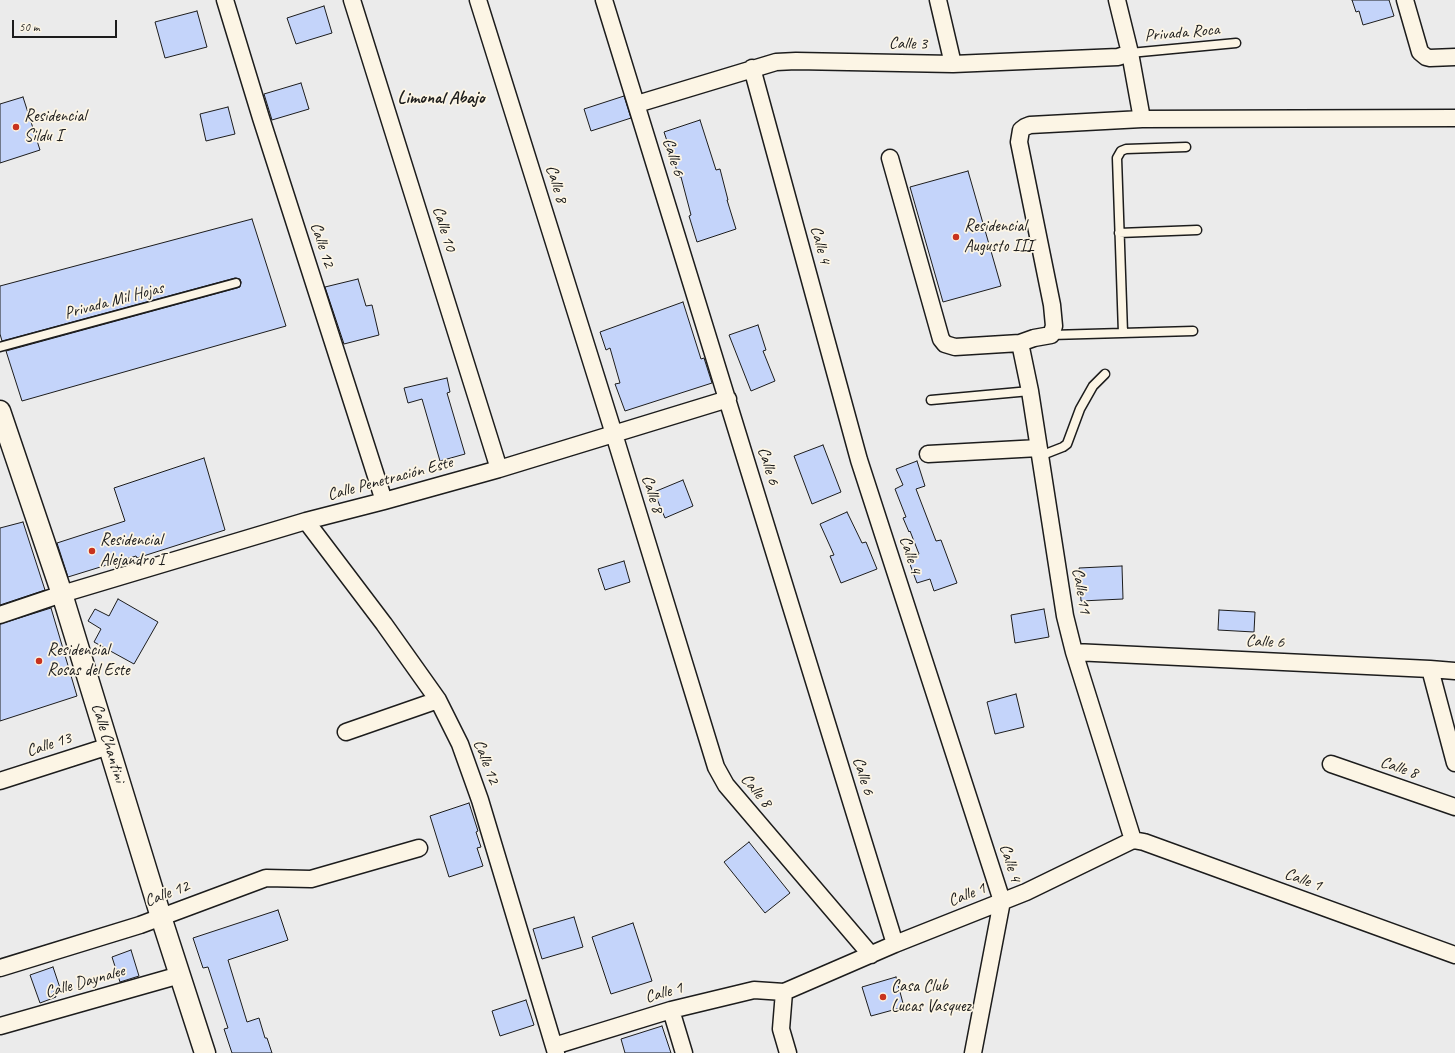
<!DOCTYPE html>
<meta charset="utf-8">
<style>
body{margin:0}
#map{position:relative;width:1455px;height:1053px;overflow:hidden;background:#ebebeb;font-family:Caveat,sans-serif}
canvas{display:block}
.scale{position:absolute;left:12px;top:20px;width:105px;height:18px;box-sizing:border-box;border:2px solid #1c1c1c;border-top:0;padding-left:5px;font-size:12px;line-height:14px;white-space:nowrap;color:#1c1c1c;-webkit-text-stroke:3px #fcf5e5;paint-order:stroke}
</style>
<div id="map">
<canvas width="1455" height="1053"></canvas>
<div class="scale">50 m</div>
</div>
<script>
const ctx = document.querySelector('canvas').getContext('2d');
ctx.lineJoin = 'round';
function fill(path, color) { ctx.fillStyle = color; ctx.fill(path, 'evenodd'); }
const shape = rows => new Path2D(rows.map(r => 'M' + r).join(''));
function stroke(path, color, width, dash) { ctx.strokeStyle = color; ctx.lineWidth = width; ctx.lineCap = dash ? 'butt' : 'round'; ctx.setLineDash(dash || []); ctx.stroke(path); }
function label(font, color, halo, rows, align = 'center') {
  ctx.font = font + ' Caveat,sans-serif'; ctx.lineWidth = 3.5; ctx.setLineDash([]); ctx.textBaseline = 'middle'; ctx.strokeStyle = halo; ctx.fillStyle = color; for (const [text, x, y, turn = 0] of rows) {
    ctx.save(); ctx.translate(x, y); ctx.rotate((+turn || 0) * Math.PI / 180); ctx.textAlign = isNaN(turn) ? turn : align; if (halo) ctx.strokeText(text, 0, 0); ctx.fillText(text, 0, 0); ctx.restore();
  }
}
const building = shape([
 [1352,0,1389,0,1394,16,1363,25,1359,11,1356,12,1352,0],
 [324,6,332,33,296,44,287,18,324,6],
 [197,11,207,47,165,58,155,22,197,11],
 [301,83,309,109,272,120,264,94,301,83],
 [624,96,631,118,591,131,584,109,624,96],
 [23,97,40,150,0,163,0,104,23,97],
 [228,107,235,134,206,141,200,114,228,107],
 [700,120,716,170,720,169,728,200,727,200,736,229,697,242,689,216,691,215,681,177,679,177,664,132,700,120],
 [968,171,1001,286,943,302,910,187,968,171],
 [252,219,286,326,22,401,6,351,237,288,240,287,241,282,240,279,235,278,2,341,0,334,0,286,252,219],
 [358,279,366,306,372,305,379,335,344,344,325,287,358,279],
 [683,302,701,359,704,358,712,383,625,411,615,384,620,383,610,348,606,350,600,332,683,302],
 [758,325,766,350,763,351,775,381,751,391,729,335,758,325],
 [447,378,450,392,447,393,465,454,440,461,422,399,408,403,404,388,447,378],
 [823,445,841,492,812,504,794,456,823,445],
 [204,458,225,530,137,558,136,556,68,577,57,543,125,521,114,488,204,458],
 [917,461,925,486,916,489,936,541,941,540,957,583,934,591,930,579,917,583,908,559,919,554,910,531,909,532,903,518,906,517,895,489,903,485,896,469,917,461],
 [683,480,693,506,665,518,654,492,683,480],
 [847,512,862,543,866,542,877,569,841,583,830,556,834,555,820,524,847,512],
 [23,522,45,590,0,605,0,528,23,522],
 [624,561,630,582,605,590,598,569,624,561],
 [1122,566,1123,599,1081,601,1079,568,1122,566],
 [118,599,158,622,134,664,94,642,101,629,88,621,95,609,109,616,118,599],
 [51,608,77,696,0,721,0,624,51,608],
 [1044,609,1049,637,1015,643,1011,615,1044,609],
 [1219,610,1255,612,1254,632,1218,630,1219,610],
 [1016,694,1024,727,995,734,987,702,1016,694],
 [469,803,478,831,476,832,481,847,477,848,483,866,449,877,430,816,469,803],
 [749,842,790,893,765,913,724,862,749,842],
 [278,910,288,940,228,960,247,1022,259,1018,265,1038,267,1038,272,1053,232,1053,224,1029,228,1028,208,967,203,968,193,938,278,910],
 [574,917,583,947,542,959,533,929,574,917],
 [633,923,652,981,611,994,592,937,633,923],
 [131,950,139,976,120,982,112,957,131,950],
 [53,967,60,988,54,991,56,997,40,1003,30,975,53,967],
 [896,977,904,1007,871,1016,862,987,896,977],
 [526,1000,534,1025,500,1036,492,1011,526,1000],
 [662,1026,671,1053,625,1053,621,1039,662,1026]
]);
const service = shape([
 [1130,53,1236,43],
 [1119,233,1197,230],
 [1123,333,1117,158,1121,151,1126,149,1186,147],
 [1051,335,1193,331],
 [0,347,236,283],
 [931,400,1030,391],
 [1040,456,1063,447,1067,444,1080,409,1093,386,1105,374]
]);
const minor = shape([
 [225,0,261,118,384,501],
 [352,0,499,469],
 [478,0,614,434,716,767,726,785,871,955],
 [604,0,895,944],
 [938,0,953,64],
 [1405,0,1420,52,1426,57,1430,58,1455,57],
 [1130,53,1142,119],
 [752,68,859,460,1002,901,973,1053],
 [637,104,776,62,796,61,953,64,1118,57,1130,53,1117,0],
 [890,158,941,339,945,344,955,347,1020,343,1034,338,1051,335,1054,326,1052,305,1019,142,1021,130,1025,127,1030,125,1142,119,1455,118],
 [1020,343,1030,391,1065,616,1074,652,1133,840],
 [928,454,1039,448],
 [306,521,384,624,438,700,460,744,480,800,556,1053],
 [0,615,62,594,306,521,384,501,499,469,728,399],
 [1074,652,1430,669,1455,671],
 [1430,669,1455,763],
 [346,732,438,700],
 [1331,764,1455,807],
 [0,781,109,746],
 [0,968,140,925,266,878,311,879,419,848],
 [784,992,781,1029,788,1053],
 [671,1010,684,1053],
 [0,1026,180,975],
 [554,1046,671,1010,754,990,784,992,895,944,1026,892,1133,840,1144,842,1455,955]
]);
const tertiary = shape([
 [0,411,62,594,161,917,205,1053]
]);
const markers = [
 [16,127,4,"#c8321e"],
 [956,237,4,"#c8321e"],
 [92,551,4,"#c8321e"],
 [39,661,4,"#c8321e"],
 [883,997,4,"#c8321e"]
];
const streetNames = [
 ["Privada Roca",1182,33,-5],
 ["Calle 3",908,44,1],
 ["Calle 6",673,157,73],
 ["Calle 8",556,184,73],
 ["Calle 10",444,229,73],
 ["Calle 12",322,245,72],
 ["Calle 4",820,245,75],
 ["Privada Mil Hojas",114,301,-15],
 ["Calle 6",768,466,73],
 ["Calle Penetración Este",390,479,-15],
 ["Calle 8",652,494,73],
 ["Calle 4",910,555,72],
 ["Calle 11",1081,591,80],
 ["Calle 6",1265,642,3],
 ["Calle Chantini",108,743,73],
 ["Calle 13",49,745,-18],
 ["Calle 12",486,762,69],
 ["Calle 8",1399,768,19],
 ["Calle 6",863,776,73],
 ["Calle 8",756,791,50],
 ["Calle 4",1010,863,72],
 ["Calle 1",1303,880,20],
 ["Calle 12",167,894,-21],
 ["Calle 1",967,895,-22],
 ["Calle Daynalee",85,982,-16],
 ["Calle 1",664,993,-16]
];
const poiNames = [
 ["Residencial",24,117],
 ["Sildu I",24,137],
 ["Residencial",964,227],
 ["Augusto III",964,247],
 ["Residencial",100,541],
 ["Alejandro I",100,561],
 ["Residencial",47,651],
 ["Rosas del Este",47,671],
 ["Casa Club",891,987],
 ["Lucas Vasquez",891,1007]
];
const neighbourhoodNames = [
 ["Limonal Abajo",441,98]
];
fill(building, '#c4d4fa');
stroke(building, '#1c1c1c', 1);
stroke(service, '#1c1c1c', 11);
stroke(minor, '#1c1c1c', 19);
stroke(tertiary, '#1c1c1c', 23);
stroke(service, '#fcf5e5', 8);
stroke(minor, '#fcf5e5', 16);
stroke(tertiary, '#fcf5e5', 20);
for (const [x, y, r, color] of markers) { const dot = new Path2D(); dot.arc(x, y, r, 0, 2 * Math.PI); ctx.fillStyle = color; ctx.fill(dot); stroke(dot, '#fcf5e5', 1.5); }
label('17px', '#1c1c1c', '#fcf5e5', streetNames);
label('17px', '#1c1c1c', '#fcf5e5', poiNames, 'left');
label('bold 18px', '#1c1c1c', '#fcf5e5', neighbourhoodNames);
</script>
